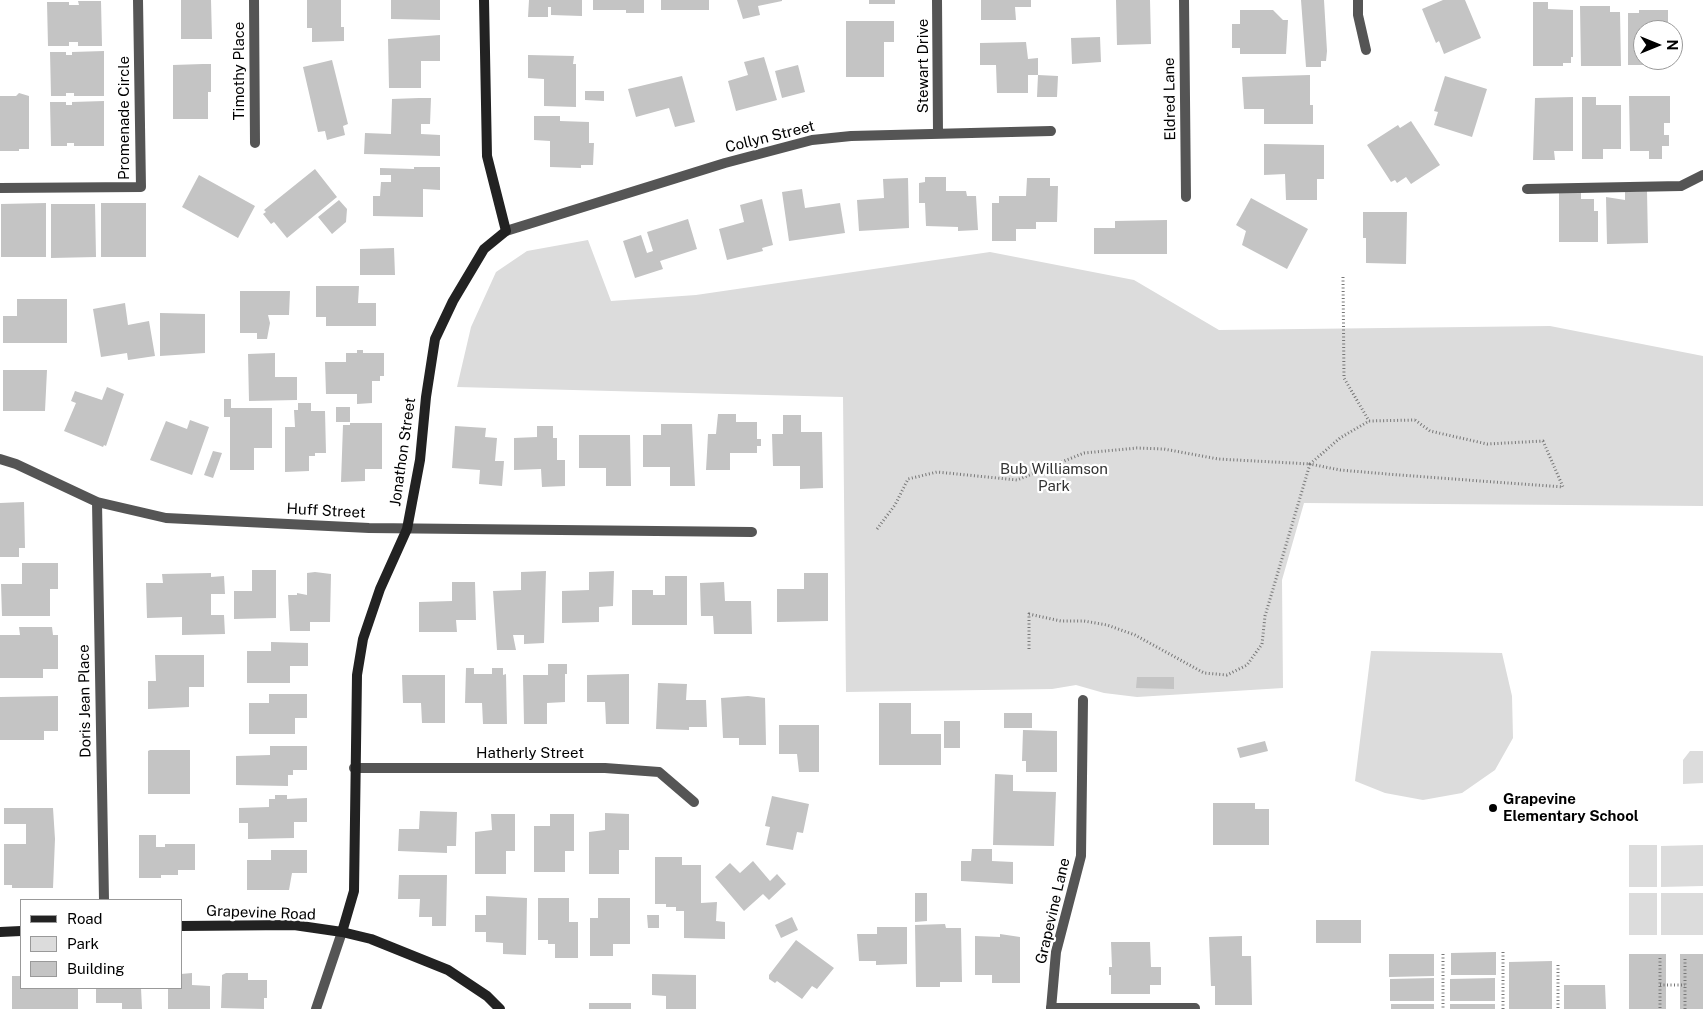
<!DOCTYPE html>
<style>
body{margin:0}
#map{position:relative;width:1703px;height:1009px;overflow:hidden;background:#fff;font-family:"Public Sans",sans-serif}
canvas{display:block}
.legend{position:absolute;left:20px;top:899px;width:162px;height:90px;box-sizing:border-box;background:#fff;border:1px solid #999;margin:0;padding:6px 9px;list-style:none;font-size:15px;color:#000}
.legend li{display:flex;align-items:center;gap:10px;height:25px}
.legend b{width:25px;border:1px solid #999}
.north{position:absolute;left:1633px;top:20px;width:50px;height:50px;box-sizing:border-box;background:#fff;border:1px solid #999;border-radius:50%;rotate:90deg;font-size:14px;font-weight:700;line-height:20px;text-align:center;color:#000}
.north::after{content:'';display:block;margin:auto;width:18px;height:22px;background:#000;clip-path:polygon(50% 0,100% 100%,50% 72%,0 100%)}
</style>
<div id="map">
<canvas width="1703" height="1009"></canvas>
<ul class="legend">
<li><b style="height:6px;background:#222"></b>Road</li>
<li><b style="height:14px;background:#dcdcdc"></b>Park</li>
<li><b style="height:14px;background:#c4c4c4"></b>Building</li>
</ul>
<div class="north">N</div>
</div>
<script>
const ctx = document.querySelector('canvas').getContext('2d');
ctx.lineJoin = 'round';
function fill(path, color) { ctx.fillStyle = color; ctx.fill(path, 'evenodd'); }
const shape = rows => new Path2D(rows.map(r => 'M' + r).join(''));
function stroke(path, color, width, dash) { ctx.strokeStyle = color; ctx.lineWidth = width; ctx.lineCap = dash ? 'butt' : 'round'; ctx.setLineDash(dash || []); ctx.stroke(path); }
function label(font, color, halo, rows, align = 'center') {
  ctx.font = font + ' "Public Sans",sans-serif'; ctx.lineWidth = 4.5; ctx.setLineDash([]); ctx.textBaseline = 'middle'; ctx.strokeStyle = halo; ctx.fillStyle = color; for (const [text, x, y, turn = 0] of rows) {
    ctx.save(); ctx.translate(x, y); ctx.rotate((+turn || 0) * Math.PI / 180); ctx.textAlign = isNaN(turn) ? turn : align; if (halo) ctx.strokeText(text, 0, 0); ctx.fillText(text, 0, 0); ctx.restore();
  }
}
const green = shape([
 [588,240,611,301,696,295,990,252,1134,280,1219,330,1550,326,1703,356,1703,506,1304,503,1282,580,1283,688,1137,697,1104,693,1076,685,1052,689,846,692,843,397,457,387,471,327,496,272,527,251],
 [1371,651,1502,653,1512,696,1513,738,1495,770,1462,793,1423,800,1385,793,1355,781],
 [1690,751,1703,751,1703,783,1683,784,1683,760],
 [1629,845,1657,845,1657,887,1629,887],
 [1703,845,1703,886,1661,887,1661,846],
 [1629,893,1657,893,1657,935,1629,935],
 [1661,893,1703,893,1703,935,1661,935]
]);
const building = shape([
 [181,0,211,0,212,39,181,39],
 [307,0,341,0,341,27,344,27,344,41,312,42,312,28,307,28],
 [391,0,440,0,440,20,391,19],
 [529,0,582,0,582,16,551,15,551,7,548,7,548,17,528,17],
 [593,0,644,0,644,13,626,13,626,10,593,10],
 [661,0,709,0,709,10,661,10],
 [737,0,782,0,782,1,758,6,760,15,743,19],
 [869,0,895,0,895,4,869,4],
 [981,0,1031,0,1031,7,1015,7,1016,20,981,20],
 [1116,0,1150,0,1151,44,1117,45],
 [1301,0,1324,0,1327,51,1326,61,1321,61,1321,67,1306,67],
 [1443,0,1465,0,1481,38,1444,54,1439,41,1436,43,1422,9],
 [78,1,101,1,102,46,78,46,78,42,69,42,69,46,48,46,47,2,69,2,69,5,79,5],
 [1533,2,1548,2,1548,9,1573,10,1573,57,1571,57,1571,63,1563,63,1563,66,1533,66],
 [1580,6,1610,6,1610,12,1620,12,1621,66,1581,66],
 [1240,10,1273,10,1283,20,1288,20,1286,54,1240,54,1240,48,1232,48,1232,24,1240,24],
 [1639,10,1668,10,1668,30,1643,30,1643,60,1646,60,1646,65,1628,65,1628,13,1639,13],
 [846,21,894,21,894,42,884,42,884,77,846,77],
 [440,35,440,61,421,61,421,88,389,88,388,39],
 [1100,37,1101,62,1072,64,1071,38],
 [1026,42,1028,59,1038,58,1038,75,1028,75,1028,93,997,93,996,65,980,65,980,43],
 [104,51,104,96,74,96,74,93,66,93,66,96,51,96,50,52,66,52,66,55,72,55,72,52],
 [528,55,574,56,573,64,576,64,576,107,544,106,544,79,528,78],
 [764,57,777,100,736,111,728,81,748,75,744,62],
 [332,60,348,124,343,126,345,135,327,140,325,131,318,132,303,67],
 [203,64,211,64,211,92,208,92,208,119,173,119,173,65],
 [798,65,805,92,782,98,775,71],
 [1038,75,1058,76,1057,97,1037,97],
 [1310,75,1310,105,1313,105,1313,124,1264,124,1264,109,1244,109,1242,77],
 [682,76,695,122,675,127,669,108,636,117,628,89],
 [1445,76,1487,89,1472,137,1434,125,1438,112,1434,111],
 [585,91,604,91,604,101,585,100],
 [19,93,29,96,29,149,19,149,19,151,0,151,0,96,16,96],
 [1629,96,1670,96,1670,123,1664,123,1664,135,1669,135,1669,146,1662,146,1662,159,1649,159,1649,151,1630,151],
 [1573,97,1573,151,1554,151,1555,160,1533,160,1535,98],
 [1582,97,1596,97,1596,105,1621,105,1621,149,1603,149,1603,159,1582,159],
 [419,98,431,98,430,124,421,124,421,134,440,135,440,156,364,154,365,133,391,134,392,99],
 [104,101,104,146,74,146,74,143,67,143,67,146,51,146,50,102,66,102,66,105,72,105,72,102],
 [534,116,560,116,560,121,589,122,589,143,594,143,593,165,581,165,581,168,550,167,550,141,534,140],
 [1411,121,1440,165,1411,184,1406,177,1397,183,1395,180,1391,182,1367,145,1398,125,1400,128],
 [1264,144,1324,145,1324,179,1317,179,1317,200,1286,200,1285,174,1264,175],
 [414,167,440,167,440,190,423,189,423,217,373,216,373,196,391,196,380,196,381,182,391,182,391,175,380,175,380,168,414,169],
 [315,169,337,197,287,238,274,222,271,224,263,214,266,212,264,210],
 [199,175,255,206,238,238,182,207],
 [925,177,946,177,946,191,966,191,967,196,976,196,978,230,958,231,958,227,926,226,925,203,919,203,919,183,925,182],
 [908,178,909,228,859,231,857,200,884,198,883,179],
 [1027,178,1050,178,1050,186,1058,186,1057,222,1036,222,1036,229,1016,229,1016,241,992,241,992,203,999,203,999,196,1026,196],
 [802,189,805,208,840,203,845,233,789,241,782,192],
 [1559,191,1581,191,1581,199,1594,199,1594,211,1598,211,1598,242,1559,242],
 [1647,191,1648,243,1607,244,1606,197,1625,200,1625,192],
 [1251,198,1308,229,1287,269,1242,245,1246,231,1236,225],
 [762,199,773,245,762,248,763,251,727,260,719,229,744,222,740,205],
 [339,200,347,209,346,222,332,234,318,217],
 [46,203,46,257,1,257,1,204],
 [101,203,146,203,146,257,101,257],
 [51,204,95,204,96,257,51,258],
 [1363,212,1407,212,1406,264,1366,263,1366,238,1363,238],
 [688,219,697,249,660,261,663,269,635,278,623,241,641,235,647,253,653,251,647,232],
 [1167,220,1167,254,1094,254,1094,228,1115,228,1115,221],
 [394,248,395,275,360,275,360,249],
 [316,286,359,286,358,303,376,303,376,326,326,326,326,317,316,317],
 [240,291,290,291,289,315,268,315,270,323,267,339,257,339,257,333,240,333],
 [17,299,67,299,67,343,3,343,3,316,17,316],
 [125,303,128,325,149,321,155,356,128,360,127,353,101,357,93,309],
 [160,313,205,314,205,353,160,356],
 [357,350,363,350,363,353,384,353,384,376,380,376,380,381,372,381,372,403,357,404,357,394,326,394,325,362,346,362,346,353,357,353],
 [275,353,275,377,297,377,297,400,249,401,248,354],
 [3,370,47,370,45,411,3,411],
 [107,387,124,394,106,446,104,445,103,447,64,431,76,403,71,401,75,391,102,400],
 [224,399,231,399,231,408,272,408,272,448,254,448,254,470,230,470,230,417,224,417],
 [298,403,311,403,311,411,325,411,326,453,315,453,315,456,309,456,309,471,285,472,285,427,295,427,294,410,298,410],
 [336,407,350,407,350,422,336,422],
 [718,414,736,414,736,422,757,422,757,439,761,439,761,446,757,446,757,453,730,453,730,470,706,470,708,434,716,434],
 [783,415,801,415,801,432,822,432,823,488,800,489,800,466,773,466,772,434,783,434],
 [190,420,209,427,192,475,150,460,166,421,187,429],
 [350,423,382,423,382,469,365,469,365,481,341,482,343,425,350,425],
 [661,424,692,424,695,486,670,486,670,467,643,467,643,435,661,435],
 [455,426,486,428,485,437,497,438,495,461,504,461,502,486,479,484,480,470,452,468],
 [537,426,553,426,553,438,557,438,557,460,565,460,565,486,542,487,541,469,514,470,514,438,537,437],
 [579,435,630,435,631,486,606,486,606,468,579,468],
 [213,451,222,453,213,478,204,475],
 [24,502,25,548,19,548,19,557,0,557,0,503],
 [22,563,58,563,58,589,50,589,50,616,2,616,1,584,22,584],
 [252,570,276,570,276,618,234,619,234,591,252,591],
 [546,571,544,643,524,644,524,635,513,635,516,650,497,650,493,591,521,590,521,572],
 [614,571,613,606,599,607,599,622,562,623,562,591,589,590,589,572],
 [315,572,331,574,330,622,310,622,310,631,290,631,288,595,297,595,297,593,307,595,307,573],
 [211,573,211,577,224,576,225,594,211,594,211,615,224,615,225,634,182,635,182,617,147,618,146,583,163,583,162,574],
 [804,573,828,573,828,621,777,622,777,589,804,589],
 [665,576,687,576,687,625,632,625,632,590,653,590,653,595,665,595],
 [452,582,475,582,476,620,456,620,457,632,419,632,419,602,452,601],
 [724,582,725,601,751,601,752,634,714,634,713,616,701,616,700,583],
 [19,627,52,627,53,635,58,635,58,669,43,669,43,678,0,678,0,635,20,635],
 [271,642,308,643,308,666,290,666,290,683,247,683,247,651,271,651],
 [155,655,204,655,204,687,189,687,189,707,148,709,148,681,156,681],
 [548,664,567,664,567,674,565,674,565,702,547,703,547,724,524,724,523,675,548,675],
 [466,668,474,668,474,674,492,674,492,668,503,668,503,675,506,674,507,724,483,724,482,703,465,703],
 [629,674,629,724,606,724,605,702,587,702,587,675],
 [402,675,445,675,445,723,422,723,421,703,403,703],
 [1137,677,1174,677,1174,689,1136,688],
 [658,683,687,684,686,700,706,700,707,727,689,727,689,730,656,729],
 [269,694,307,694,307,718,295,718,295,734,249,734,249,703,269,703],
 [58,696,58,731,44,731,44,740,0,740,0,697],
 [748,696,765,698,766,745,739,745,739,738,723,738,721,698],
 [879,703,911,703,911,734,941,734,941,765,879,765],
 [1004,713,1032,713,1032,728,1004,728],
 [944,721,960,721,960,748,944,748],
 [779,725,819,725,819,772,799,772,797,754,779,754],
 [1023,730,1057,731,1057,772,1026,772,1026,761,1022,761],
 [1265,741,1268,751,1240,758,1237,748],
 [270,746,307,746,307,770,293,770,293,775,288,775,288,786,236,785,236,756,270,755],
 [150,750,190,750,190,794,148,794,148,751],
 [995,774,1013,775,1013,791,1056,792,1054,846,993,845],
 [275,795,287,795,287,799,307,798,307,822,294,822,294,838,248,839,248,823,239,823,239,808,269,807,269,799,275,799],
 [772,796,809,804,803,833,797,832,793,850,766,845,770,827,765,826],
 [1213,803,1255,803,1255,809,1269,809,1269,845,1213,845],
 [4,808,53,808,55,839,53,888,12,888,12,885,4,885,4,844,26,844,26,824,4,824],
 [420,811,457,812,456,846,447,846,447,853,398,851,399,829,419,829],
 [605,813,629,814,629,850,619,850,619,874,589,874,589,832,605,830],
 [491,814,515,814,515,851,506,851,506,874,475,874,475,832,492,830],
 [550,814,574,814,574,851,565,851,565,872,534,872,534,826,550,826],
 [139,835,156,835,156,847,165,847,165,844,195,844,195,870,178,870,178,875,161,875,161,878,139,878],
 [972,849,992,849,992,861,1013,862,1013,884,961,881,961,861,971,861],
 [271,850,307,850,307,873,292,873,289,890,247,890,247,860,271,860],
 [655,857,682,857,682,865,701,865,701,903,717,902,716,921,725,922,725,939,684,938,684,911,676,911,676,907,666,907,666,904,655,904],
 [753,861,770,881,777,874,786,884,769,900,763,894,744,911,715,877,730,863,740,873],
 [399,875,447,875,446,926,432,926,432,917,419,917,420,899,398,899],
 [915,893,927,893,927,921,915,922],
 [486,896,527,898,526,955,503,954,503,943,486,942,486,932,475,932,475,915,486,915],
 [538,898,569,898,569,922,578,922,578,958,555,958,555,944,548,944,548,940,538,940],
 [598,898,630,898,630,944,613,944,613,956,590,956,590,918,598,918],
 [647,915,659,915,659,928,648,928],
 [792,917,798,930,781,938,775,925],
 [1316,920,1361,920,1361,943,1316,943],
 [945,924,946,928,961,928,962,982,940,982,940,987,916,987,915,925],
 [877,927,907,927,907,964,876,965,876,961,859,961,857,934,877,934],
 [1000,934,1020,937,1020,983,992,983,992,975,975,975,975,936,1000,937],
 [1242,936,1242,956,1251,956,1252,1005,1215,1005,1215,986,1211,986,1209,937],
 [796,940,834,968,817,989,812,986,802,999,777,981,775,983,769,979,769,975],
 [1111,942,1150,942,1151,967,1161,967,1161,985,1150,985,1150,994,1111,994,1111,975,1109,975,1109,967,1112,967],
 [1496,952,1496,975,1451,975,1451,953],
 [1389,954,1434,954,1434,976,1389,977],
 [1629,954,1666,954,1666,1009,1629,1009],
 [1680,954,1703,954,1703,1009,1680,1009],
 [1552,961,1552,1009,1509,1009,1509,962],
 [192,973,192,985,210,986,210,1009,168,1009,168,988,181,988,181,974],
 [226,973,248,973,248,980,267,980,267,998,264,998,264,1009,221,1008,222,979,222,975],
 [652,974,696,975,696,1009,666,1009,666,996,652,995],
 [12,976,21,976,21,988,78,988,78,1009,12,1009],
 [1434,978,1434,1001,1390,1001,1390,979],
 [1495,978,1495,1001,1450,1001,1450,979],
 [1564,985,1605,985,1606,1009,1564,1009],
 [96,988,141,988,142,1009,122,1009,122,1003,96,1003],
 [589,1003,631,1003,631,1009,589,1009],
 [1391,1004,1434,1004,1434,1009,1391,1009],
 [1450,1004,1495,1004,1495,1009,1450,1009]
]);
const path = shape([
 [1343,277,1344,378,1369,421],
 [1415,420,1430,431,1487,444,1543,441,1563,487,1399,475,1340,470,1310,464,1340,438,1369,421,1415,420],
 [877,529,895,505,908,479,937,472,1017,480,1084,453,1137,448,1164,449,1218,459,1310,464,1265,616,1262,644,1247,665,1227,675,1204,673,1135,635,1107,625,1084,621,1061,621,1029,614,1029,650],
 [1503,952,1503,1009],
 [1443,954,1443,1009],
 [1660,958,1660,1009],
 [1685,959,1685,1009],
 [1558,965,1558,1009],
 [1660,985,1685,985]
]);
const lane = shape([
 [1527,189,1681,186,1703,175],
 [1051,1008,1195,1008]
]);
const street = shape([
 [254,0,255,143],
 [937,0,938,133],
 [1184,0,1186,197],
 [1358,0,1358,15,1366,50],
 [0,188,141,187,138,0],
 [506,231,725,163,812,140,851,136,1051,131],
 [0,459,16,464,97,502,166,518,369,528,752,532],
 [97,502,104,900],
 [354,768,605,768,659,772,694,802],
 [316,1009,342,932],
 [1051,1009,1056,952,1081,856,1083,700]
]);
const secondary = shape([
 [181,926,294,925,342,932,371,939,448,970,487,996,500,1009],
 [0,932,21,931],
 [342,932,354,891,357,675,363,639,380,589,407,529,420,460,426,397,435,339,453,301,484,249,506,231,487,156,484,0]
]);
const markers = [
 [1493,808,5,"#000"]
];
const streetNames = [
 ["Stewart Drive",923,66,-90],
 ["Timothy Place",239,71,-90],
 ["Eldred Lane",1170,99,-91],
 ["Promenade Circle",124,118,-90],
 ["Collyn Street",770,137,-14],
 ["Jonathon Street",403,452,-82],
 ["Huff Street",326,511,3],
 ["Doris Jean Place",85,701,-91],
 ["Hatherly Street",530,753],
 ["Grapevine Lane",1053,911,-77],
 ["Grapevine Road",261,913,2]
];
const parkNames = [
 ["Bub Williamson",1054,469],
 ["Park",1054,486]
];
const poiNames = [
 ["Grapevine",1503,799],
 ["Elementary School",1503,816]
];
fill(green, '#dcdcdc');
fill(building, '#c4c4c4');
stroke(path, '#777', 3, [1, 2.5]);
stroke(lane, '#555', 10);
stroke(street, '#555', 10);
stroke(secondary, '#222', 10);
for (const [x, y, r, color] of markers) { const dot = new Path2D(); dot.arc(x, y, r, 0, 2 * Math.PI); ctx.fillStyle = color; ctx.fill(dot); stroke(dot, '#fff', 2); }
label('15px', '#000', '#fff', streetNames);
label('15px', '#333', '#fff', parkNames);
label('bold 15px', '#000', '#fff', poiNames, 'left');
</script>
